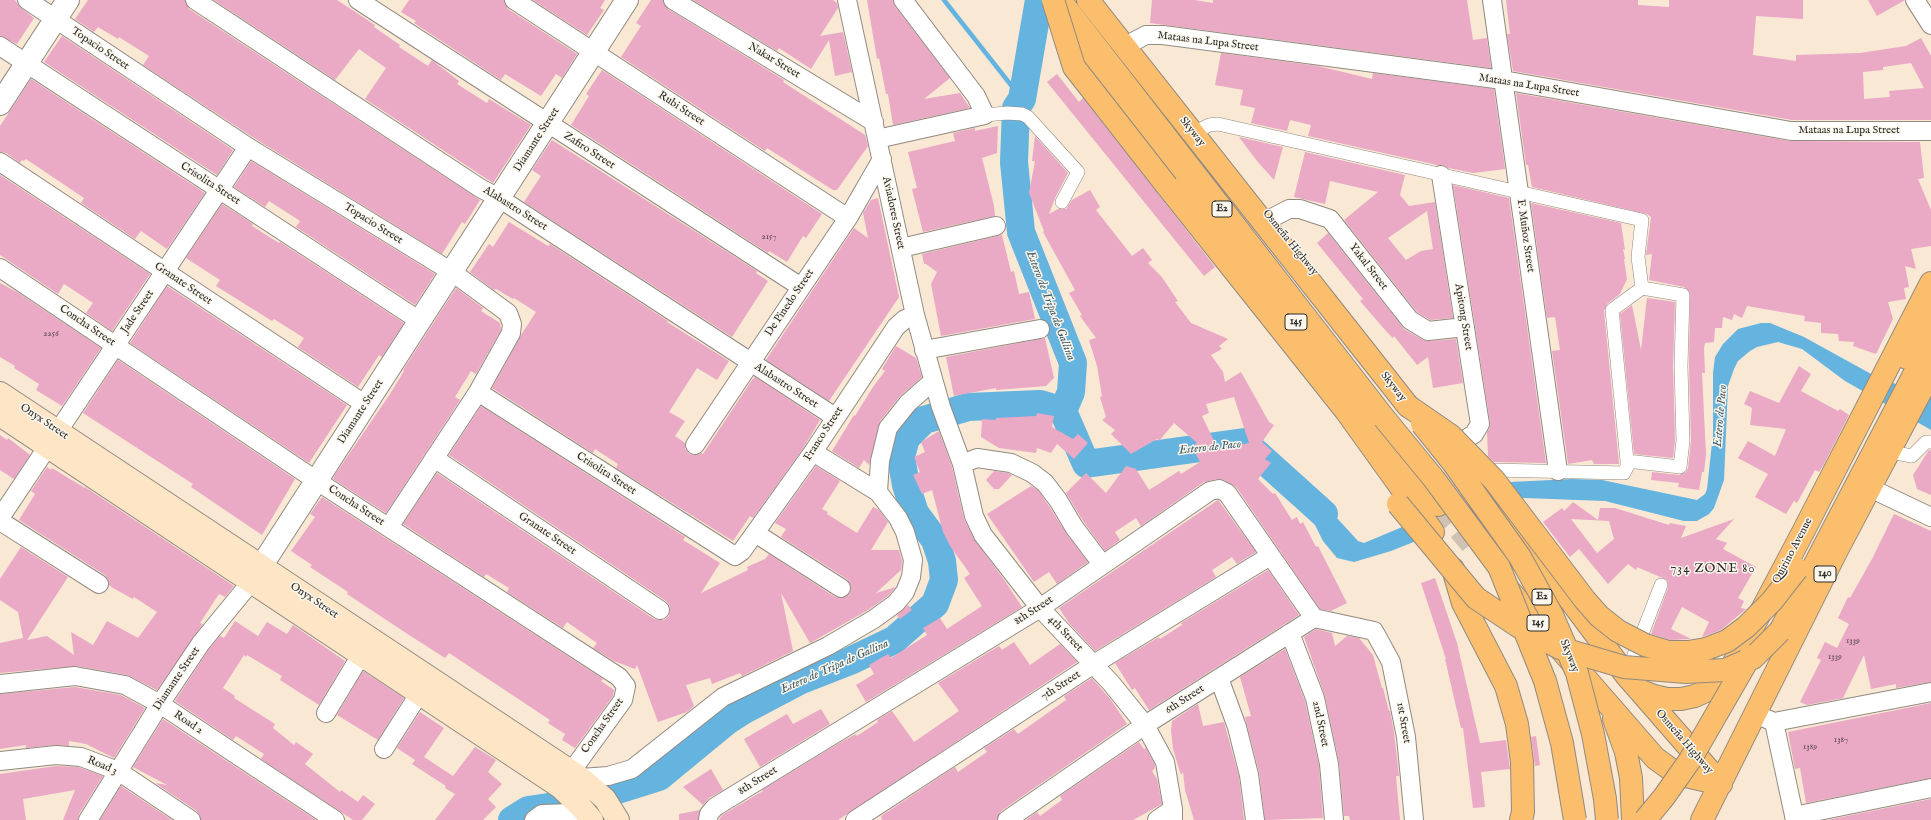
<!DOCTYPE html>
<meta charset="utf-8">
<style>
body{margin:0}
canvas{display:block;background:#f8e8d4}
</style>
<canvas width="1931" height="820"></canvas>
<script>
const ctx = document.querySelector('canvas').getContext('2d');
ctx.lineJoin = 'round';
function fill(path, color) { ctx.fillStyle = color; ctx.fill(path, 'evenodd'); }
const shape = rows => new Path2D(rows.map(r => 'M' + r).join(''));
function stroke(path, color, width, dash) { ctx.strokeStyle = color; ctx.lineWidth = width; ctx.lineCap = dash ? 'butt' : 'round'; ctx.setLineDash(dash || []); ctx.stroke(path); }
function label(font, color, halo, rows, align = 'center') {
  ctx.font = font + ' "IM FELL English",serif'; ctx.lineWidth = 3; ctx.setLineDash([]); ctx.textBaseline = 'middle'; ctx.strokeStyle = halo; ctx.fillStyle = color; for (const [text, x, y, turn = 0] of rows) {
    ctx.save(); ctx.translate(x, y); ctx.rotate((+turn || 0) * Math.PI / 180); ctx.textAlign = isNaN(turn) ? turn : align; if (halo) ctx.strokeText(text, 0, 0); ctx.fillText(text, 0, 0); ctx.restore();
  }
}
const water = shape([
 [1761,323,1770,323,1804,337,1873,375,1931,398,1931,430,1845,381,1802,349,1778,342,1757,347,1750,351,1738,361,1734,369,1728,386,1724,480,1714,508,1709,514,1697,521,1684,521,1605,501,1524,498,1391,551,1354,562,1337,558,1323,541,1297,489,1325,505,1358,541,1364,543,1510,482,1572,479,1602,480,1697,500,1705,494,1707,489,1713,434,1713,373,1715,357,1723,344,1738,329]
]);
const pier = shape([
 [1491,488,1505,508,1444,532,1432,513]
]);
const stream = shape([
 [944,0,1022,99]
]);
const river = shape([
 [1039,0,1022,99,1016,108,1014,162,1021,232,1073,363,1071,392,1063,411],
 [1063,411,1086,464,1244,442,1324,514],
 [512,820,528,810,555,806,621,789,659,777,727,721,744,710,799,681,850,661,894,640,935,604,944,580,942,561,935,540,915,513,906,485,901,457,906,438,924,420,968,407,1040,404,1063,411]
]);
const building = shape([
 [0,0,15,0,21,8,34,18,17,44,0,36],
 [88,0,185,0,189,9,480,200,465,224,462,222,442,254,254,138,143,65,149,56,119,37,118,39,98,27,94,32,75,19],
 [214,0,337,0,375,25,374,27,400,45,399,47,428,66,432,60,459,81,457,84,487,103,489,99,531,125,493,183,365,99,386,68,359,49,335,80],
 [409,0,504,0,508,9,577,54,562,78,556,74,541,96,505,74,501,80,414,23,416,21,401,12],
 [533,0,605,0,600,8,604,10,587,35],
 [651,0,663,0,668,9,766,69,784,80,783,82,865,135,868,146,837,190,833,190,767,148,765,151,621,57,641,26,636,23],
 [693,0,833,0,837,3,838,8,820,36,843,32,852,72,835,76,829,40,811,69,779,48,777,51],
 [867,0,893,0,895,6,950,78,924,99,960,93,970,108,893,125,888,94,886,94,879,58,877,59],
 [1152,0,1194,0,1213,3,1213,0,1467,0,1473,40,1487,38,1491,68,1150,23],
 [1506,0,1638,0,1638,5,1669,7,1669,0,1803,0,1803,19,1756,16,1753,55,1796,61,1796,55,1860,53,1906,46,1921,38,1931,56,1931,120,1792,120,1513,71,1507,34,1510,34],
 [1911,63,1924,88,1889,91,1890,97,1864,99,1863,72,1883,70,1883,67],
 [1868,0,1905,0,1877,16],
 [62,36,233,150,217,175,44,62],
 [1221,53,1318,66,1372,79,1373,73,1494,89,1505,169,1473,173,1449,168,1444,165,1437,165,1308,136,1311,125,1290,120,1287,131,1251,123,1255,108,1240,105,1243,90,1215,85],
 [602,70,822,214,806,238,803,236,787,262,769,251,768,253,571,125,589,96,586,94],
 [1057,74,1079,102,1083,98,1215,267,1204,276,1047,82],
 [31,79,205,193,167,249,141,231,135,239,81,203,84,198,26,159,24,161,22,160,20,163,6,153,0,152,0,126],
 [1516,93,1789,141,1920,142,1924,178,1918,179,1931,210,1931,246,1911,249,1916,269,1905,266,1909,287,1904,288,1906,299,1888,302,1893,319,1876,354,1853,346,1854,342,1839,341,1838,334,1821,333,1821,323,1804,321,1805,316,1747,306,1742,318,1734,314,1732,320,1723,317,1722,328,1715,328,1714,342,1705,343,1704,349,1705,373,1702,373,1706,455,1704,472,1702,472,1699,490,1678,487,1679,483,1651,480,1652,472,1679,475,1686,472,1688,468,1691,441,1689,366,1690,292,1684,287,1649,280,1652,254,1646,255,1651,217,1647,214,1532,187,1528,165,1526,165],
 [998,126,997,153,982,158,994,206,995,216,923,232,912,189,917,188,908,152,955,141,953,133,975,128,975,131],
 [1035,136,1068,173,1055,198,1049,214,1058,209,1066,209,1072,200,1090,190,1100,207,1096,210,1132,256,1143,248,1152,260,1148,263,1161,276,1178,301,1175,302,1191,323,1228,339,1219,346,1222,349,1211,355,1223,372,1225,382,1241,372,1269,422,1274,425,1262,442,1272,451,1265,459,1271,463,1258,479,1273,494,1275,493,1292,520,1297,517,1300,524,1303,522,1316,547,1318,546,1347,603,1331,611,1320,609,1236,487,1224,480,1217,479,1204,482,1141,526,1136,518,1115,532,1120,540,1105,551,1083,521,1066,493,1086,473,1106,493,1126,466,1136,469,1149,490,1179,471,1181,474,1200,462,1192,447,1197,443,1174,423,1159,441,1157,439,1131,454,1111,434,1115,430,1102,420,1106,417,1100,397,1102,396,1097,366,1089,340,1096,338,1080,316,1082,315,1069,293,1075,290,1043,232,1044,231,1029,193,1035,161,1032,161],
 [1234,397,1249,443,1218,449,1202,416,1209,413,1206,404],
 [1239,137,1283,147,1274,180,1257,161],
 [552,140,757,271,756,273,768,281,732,337,524,202,541,176,532,170],
 [1305,152,1405,175,1400,195,1409,206,1435,202,1453,318,1430,320,1417,312,1344,220,1378,192,1330,181,1325,204,1294,197],
 [1427,211,1433,249,1421,251,1406,260,1388,238],
 [251,161,435,274,415,305,296,227,300,221,269,201,265,207,234,187],
 [0,175,150,274,112,331,86,313,93,303,64,284,58,294,0,255],
 [1453,185,1509,198,1546,463,1494,462,1488,456,1487,432,1490,428,1490,422],
 [878,198,899,297,829,401,766,360,854,228,868,238,863,213,871,200],
 [1531,203,1621,223,1625,250,1623,249,1625,259,1624,259,1627,279,1620,294,1607,304,1604,311,1619,464,1594,464,1592,460,1568,464,1552,351,1560,350,1555,317,1547,318],
 [222,204,253,224,252,226,279,243,280,242,404,323,382,357,379,355,358,387,298,347,304,338,274,319,272,321,216,286,220,280,186,258],
 [509,222,548,246,550,244,668,321,667,322,729,361,717,380,697,368,669,412,685,421,675,436,685,443,685,449,689,454,695,455,701,453,703,454,752,380,755,377,820,420,802,450,753,518,750,516,733,541,616,468,618,464,595,449,593,453,492,388,521,335,536,312,514,298,513,299,496,289,494,290,470,272,489,244,493,247],
 [1328,233,1404,329,1423,340,1429,341,1456,339,1463,383,1433,388,1428,357,1417,365,1394,336,1393,338,1386,331,1360,301,1363,299,1317,243],
 [1002,235,1011,272,1014,271,1019,294,1029,292,1035,319,941,336,931,284,937,272,926,264,924,264,922,254],
 [0,283,17,292,101,348,62,406,36,390,39,384,14,368,15,366,0,357],
 [167,286,347,405,309,463,130,343],
 [456,288,483,308,481,311,500,323,501,330,476,374,471,371,455,397,460,400,386,513,333,479,334,476,390,394,404,371,403,370],
 [1647,298,1675,302,1673,366,1675,441,1673,458,1634,454,1620,314,1632,305,1641,350],
 [1045,338,1054,378,1046,386,996,390,996,388,954,396,946,357],
 [896,346,916,358,922,377,900,396,880,421,869,465,864,460,859,468,832,451,854,415,855,416,873,387,885,371,882,369],
 [118,360,295,479,262,535,191,487,193,484,83,413],
 [1799,366,1811,374,1801,391,1838,411,1840,409,1849,415,1824,464,1819,472,1815,470,1797,503,1794,501,1786,514,1755,497,1768,474,1738,458,1748,441,1775,456,1786,429,1750,425,1752,408,1744,404,1750,391,1779,403],
 [481,406,685,537,683,540,720,563,701,593,748,570,747,567,765,559,769,554,835,597,841,598,850,594,851,588,847,579,781,537,786,529,775,523,816,466,840,481,822,509,828,512,827,514,857,533,873,507,879,510,888,522,871,550,899,550,902,561,901,570,876,593,896,587,889,595,868,610,810,643,781,593,793,651,742,676,740,673,712,684,710,678,686,685,694,706,687,712,658,722,637,665,635,669,614,661,593,648,597,643,567,622,563,628,507,592,509,588,486,574,484,577,403,524,437,473,654,619,664,620,669,616,670,606,666,601,449,455],
 [1037,413,1054,416,1052,427,1073,439,1078,434,1088,443,1074,459,1057,444,1051,453,1037,448,1036,453,999,448,981,437,982,419,996,420,996,418,1036,416],
 [939,431,952,467,964,519,974,539,1005,581,1022,607,866,702,856,685,874,674,869,665,888,654,891,658,927,635,923,628,940,618,947,629,982,606,964,578,970,574,950,546,943,532,932,490,922,494,913,475,920,472,914,457,925,452,921,442],
 [0,435,7,440,8,438,30,455,14,479,0,470],
 [1929,450,1931,450,1931,495,1917,489,1913,475],
 [47,467,51,470,52,468,85,488,85,487,234,586,225,597,219,594,200,623,203,624,157,690,127,675,77,666,0,673,0,643,23,638,18,612,0,600,0,579,21,547,68,577,27,640,47,636,74,655,71,632,93,645,107,621,138,638,157,612,134,597,133,599,113,588,109,585,108,580,105,575,19,520,35,494,31,491],
 [994,471,1008,473,1012,475,999,489,994,489,986,480],
 [1031,486,1038,490,1049,506,1066,533,1088,562,1057,584,1049,572,1034,582,987,514],
 [322,497,603,679,601,681,614,690,613,696,575,748,562,740,565,734,548,723,550,720,449,653,445,658,406,633,347,594,348,592,310,567,312,565,291,551,315,517,310,514],
 [1218,500,1256,552,1237,564,1232,557,1212,570,1216,577,1095,651,1069,623,1059,608],
 [1573,502,1598,520,1600,508,1615,508,1669,525,1670,523,1686,526,1681,538,1734,519,1716,539,1727,543,1723,549,1756,567,1738,598,1744,601,1741,608,1746,609,1721,630,1702,637,1709,622,1682,607,1671,629,1691,639,1670,640,1651,634,1668,588,1667,580,1637,567,1636,570,1628,564,1608,584,1579,549,1570,557,1543,522,1562,508,1564,511],
 [1571,519,1609,521,1614,539,1597,553],
 [1894,514,1931,531,1931,682,1896,688,1896,684,1871,689,1864,655,1843,698,1807,705,1800,702,1821,660,1817,658,1825,642,1837,648,1849,624,1838,618,1848,597,1850,598,1872,559],
 [1268,570,1299,615,1149,710,1135,688,1132,690,1115,663,1159,637,1160,639,1182,625,1181,623],
 [1435,578,1457,643,1480,743,1506,740,1510,769,1481,772,1485,807,1473,808,1463,728,1461,728,1445,659,1446,659,1421,583],
 [908,605,912,610,900,619,897,615],
 [235,621,258,636,267,622,287,634,293,625,345,661,319,705,280,680,282,676,247,655,246,657,244,655,223,688,235,696,234,698,275,724,273,728,294,745,296,742,313,754,305,764,340,792,341,790,358,802,363,795,375,804,362,820,353,820,261,759,264,754,236,736,233,740,175,701,209,649,220,636,224,638],
 [1316,629,1332,633,1335,646,1347,636,1359,638,1373,655,1382,688,1383,688,1389,711,1390,711,1394,732,1399,776,1396,776,1400,820,1350,820,1349,816,1344,816,1339,762,1325,696,1304,637],
 [1014,642,1030,665,1060,644,1077,662,838,820,719,820,722,815,763,791,762,790,841,742,856,734,857,736,878,722,877,720,892,711,914,742,959,711,938,683,999,646,1002,650],
 [1285,649,1305,701,1319,766,1323,818,1265,820,1259,772,1245,717,1251,716,1240,677],
 [363,671,404,698,378,740,337,715],
 [1092,678,1111,700,1127,724,1001,811,997,820,882,820,881,816,955,767,958,772,987,752,984,748,1014,729,1018,734,1066,700,1064,696],
 [75,687,121,695,145,708,114,758,86,744,69,741,69,746,55,745,26,748,26,745,0,749,0,694],
 [1931,703,1931,778,1806,803,1800,768,1795,769,1788,732],
 [1198,704,1203,726,1224,722,1239,777,1244,820,1194,820,1185,790,1183,772,1181,775,1173,749,1171,730,1172,721],
 [821,709,830,724,760,767,744,739,787,714,793,724],
 [420,712,444,728,424,757,453,776,475,747,496,760,488,772,502,784,488,799,496,807,483,820,435,820,455,794,445,788,446,786,412,764,415,760,397,748],
 [163,719,316,820,201,820,197,811,155,783,167,785,133,767],
 [1536,736,1540,765,1535,766,1531,737],
 [1139,742,1144,749,1146,748,1155,765,1155,768,1152,771,1157,779,1162,804,1133,820,1026,820,1037,812,1040,816,1062,800,1060,796],
 [56,766,78,767,103,776,79,814,78,820,63,820,75,790,23,799,26,820,0,820,0,774],
 [711,769,723,790,709,798,703,805,683,787],
 [121,786,172,820,100,820],
 [1931,799,1931,820,1827,820],
 [700,810,698,820,679,820,679,814]
]);
const primaryTunnel = shape([
 [1485,487,1506,514],
 [1438,505,1471,544]
]);
const pedestrian = shape([
 [985,115,1007,113,1022,114,1028,117,1078,172,1062,202],
 [1198,131,1209,125,1218,124,1642,220,1638,257,1642,288],
 [1890,452,1912,456,1926,442,1931,442],
 [1493,470,1624,473,1627,467,1627,461,1612,310,1642,288,1683,295,1681,366,1683,441,1680,467,1627,461],
 [1627,673,1661,585]
]);
const minor = shape([
 [27,0,248,147,452,272,508,313,512,324,511,333,478,392,389,527],
 [195,0,480,188,499,198,835,417],
 [358,0,801,287],
 [514,0,848,218],
 [673,0,874,122],
 [847,0,915,315,941,407,962,464,974,516,983,535,1040,608,1111,683,1145,725,1165,762,1173,809,1173,820],
 [1492,0,1558,471],
 [1915,0,1931,25],
 [1129,44,1146,35,1163,35,1503,80,1791,131,1931,131],
 [0,46,420,321],
 [877,139,985,115,976,96,903,0],
 [0,162,366,405],
 [1441,175,1480,424,1474,434,1453,447],
 [1270,219,1289,209,1300,209,1330,219,1410,320,1428,331,1465,327],
 [901,248,996,226],
 [0,268,317,481,619,677,626,686,623,700,571,772],
 [924,350,1040,329],
 [478,392,735,556,742,551,813,452,896,327,905,319,915,315],
 [695,445,848,218,882,159],
 [813,452,878,492],
 [434,458,660,610],
 [962,464,977,458,1011,463,1032,473,1045,483,1058,500,1074,527,1102,564],
 [1870,488,1931,517],
 [0,518,248,147],
 [0,521,99,584],
 [755,533,841,588],
 [1290,633,1315,698,1329,764,1334,820],
 [1219,678,1237,727,1249,775,1255,820],
 [0,684,75,676,125,685,160,704,335,820],
 [326,713,361,655],
 [1755,714,1774,722,1931,692],
 [1774,722,1795,820],
 [384,749,419,694],
 [0,761,56,755,81,757,118,771,191,820],
 [581,778,608,776,632,769,723,697,828,646,874,619,896,603,905,592,911,577,913,560,905,532,898,518,878,492,880,461,888,428,908,403,933,381],
 [1794,816,1931,788],
 [88,820,160,704,201,643,251,582],
 [534,820,542,814,573,813,584,810],
 [708,820,709,814,715,807,1040,608,1210,491,1219,489,1227,493,1314,618],
 [855,820,1094,664,1270,556],
 [1007,820,1145,725,1314,618,1374,631,1391,662,1406,737,1414,820],
 [1157,820,1173,809]
]);
const tertiary = shape([
 [0,104,68,0],
 [251,582,627,0]
]);
const secondary = shape([
 [0,393,581,778,605,799,618,820],
 [0,415,560,787,579,805,592,820]
]);
const primary = shape([
 [1061,23,1154,140,1438,505],
 [1506,514,1626,675,1721,784],
 [1509,590,1655,758,1677,774,1721,784],
 [1727,676,1802,534,1931,283],
 [1641,691,1654,696,1667,699,1681,699,1695,696,1714,687,1729,672],
 [1614,719,1626,752,1631,778,1633,820],
 [1702,820,1836,552,1931,372]
]);
const motorway = shape([
 [1060,0,1384,418],
 [1088,0,1408,406],
 [1167,186,1346,411,1433,532],
 [1907,358,1931,311],
 [1453,569,1463,603,1506,686,1517,724,1522,762,1523,812,1521,820],
 [1780,631,1931,342]
]);
const motorwayBridge = shape([
 [1053,0,1074,67,1167,186],
 [1408,406,1450,435,1494,480,1585,600,1599,616,1618,631,1645,645,1668,652,1688,652,1706,649,1727,641,1746,627,1772,601,1797,569],
 [1384,418,1434,479,1499,567,1545,681,1562,743,1575,820],
 [1422,424,1454,464,1520,557,1552,615,1577,673,1593,734,1605,799,1607,820],
 [1398,504,1476,598,1518,626,1560,648,1624,667,1686,672,1725,670,1753,658,1780,631],
 [1645,820,1664,797,1690,760,1750,656]
]);
const numberNames = [
 ["2157",769,237],
 ["2256",51,334],
 ["1339",1853,641],
 ["1339",1835,657],
 ["1387",1841,740],
 ["1389",1810,747]
];
const shields = [
 [1222,209,20],
 [1296,322,22],
 [1825,574,22],
 [1542,597,20],
 [1538,623,22]
];
const shieldNames = [
 ["E2",1222,209],
 ["145",1296,322],
 ["140",1825,574],
 ["E2",1542,597],
 ["145",1538,623]
];
const streetNames = [
 ["Mataas na Lupa Street",1208,42,7],
 ["Topacio Street",100,49,34],
 ["Nakar Street",774,61,31],
 ["Mataas na Lupa Street",1529,86,9],
 ["Rubi Street",681,109,33],
 ["Mataas na Lupa Street",1849,131],
 ["Skyway",1192,132,52],
 ["Diamante Street",537,140,-57],
 ["Zafiro Street",589,151,33],
 ["Crisolita Street",210,184,33],
 ["Alabastro Street",515,209,32],
 ["Aviadores Street",893,213,78],
 ["Topacio Street",373,224,32],
 ["F. Muñoz Street",1525,236,82],
 ["Osmeña Highway",1290,243,51],
 ["Yakal Street",1368,267,52],
 ["Granate Street",183,284,34],
 ["De Pinedo Street",790,303,-56],
 ["Jade Street",138,312,-56],
 ["Apitong Street",1463,317,81],
 ["Concha Street",87,326,34],
 ["Alabastro Street",786,386,33],
 ["Skyway",1393,387,52],
 ["Diamante Street",361,412,-57],
 ["Onyx Street",44,422,34],
 ["Franco Street",824,434,-57],
 ["Crisolita Street",606,474,33],
 ["Concha Street",356,506,33],
 ["Granate Street",547,534,34],
 ["Quirino Avenue",1793,551,-62],
 ["Onyx Street",314,601,34],
 ["8th Street",1034,611,-33],
 ["4th Street",1065,634,46],
 ["Skyway",1569,656,68],
 ["Diamante Street",177,679,-56],
 ["7th Street",1061,686,-33],
 ["6th Street",1185,700,-33],
 ["Road 2",188,723,34],
 ["1st Street",1403,723,80],
 ["2nd Street",1320,724,78],
 ["Concha Street",603,726,-55],
 ["Osmeña Highway",1684,742,49],
 ["Road 3",102,766,23],
 ["8th Street",758,781,-32]
];
const waterNames = [
 ["Estero de Tripa de Gallina",1050,306,69],
 ["Estero de Paco",1721,416,-85],
 ["Estero de Paco",1210,448,-6],
 ["Estero de Tripa de Gallina",835,667,-24]
];
const quarterNames = [
 ["734 ZONE 80",1713,569]
];
fill(water, '#65b3df');
fill(pier, '#f8e8d4');
stroke(stream, '#65b3df', 4.5);
stroke(river, '#65b3df', 28);
fill(building, '#eaa9c5');
stroke(primaryTunnel, '#cfc2b2', 22, [22, 11]);
stroke(pedestrian, '#928a80', 14);
stroke(minor, '#928a80', 20);
stroke(tertiary, '#928a80', 24);
stroke(secondary, '#928a80', 24);
stroke(primary, '#928a80', 24);
stroke(motorway, '#928a80', 24);
stroke(pedestrian, '#fff', 13);
stroke(minor, '#fff', 18);
stroke(tertiary, '#fff', 22);
stroke(secondary, '#fde5c5', 22);
stroke(primary, '#fabe6d', 22);
stroke(motorway, '#fabe6d', 22);
stroke(motorwayBridge, '#928a80', 24, []);
stroke(motorwayBridge, '#fabe6d', 22);
label('9px', '#5b4a52', null, numberNames);
for (const [x, y, w] of shields) { const box = new Path2D(); box.roundRect(x - w / 2, y - 8, w, 16, 3); ctx.fillStyle = '#fbf7ec'; ctx.fill(box); stroke(box, '#2b2b2b', 1); }
label('bold 10px', '#2b2b2b', null, shieldNames);
label('11px', '#2b2b2b', '#fbf7ec', streetNames);
label('italic 12px', '#3f5b6a', '#fbf7ec', waterNames);
ctx.letterSpacing = '1px';
label('13px', '#2b2b2b', '#fbf7ec', quarterNames);
ctx.letterSpacing = '0px';
</script>
